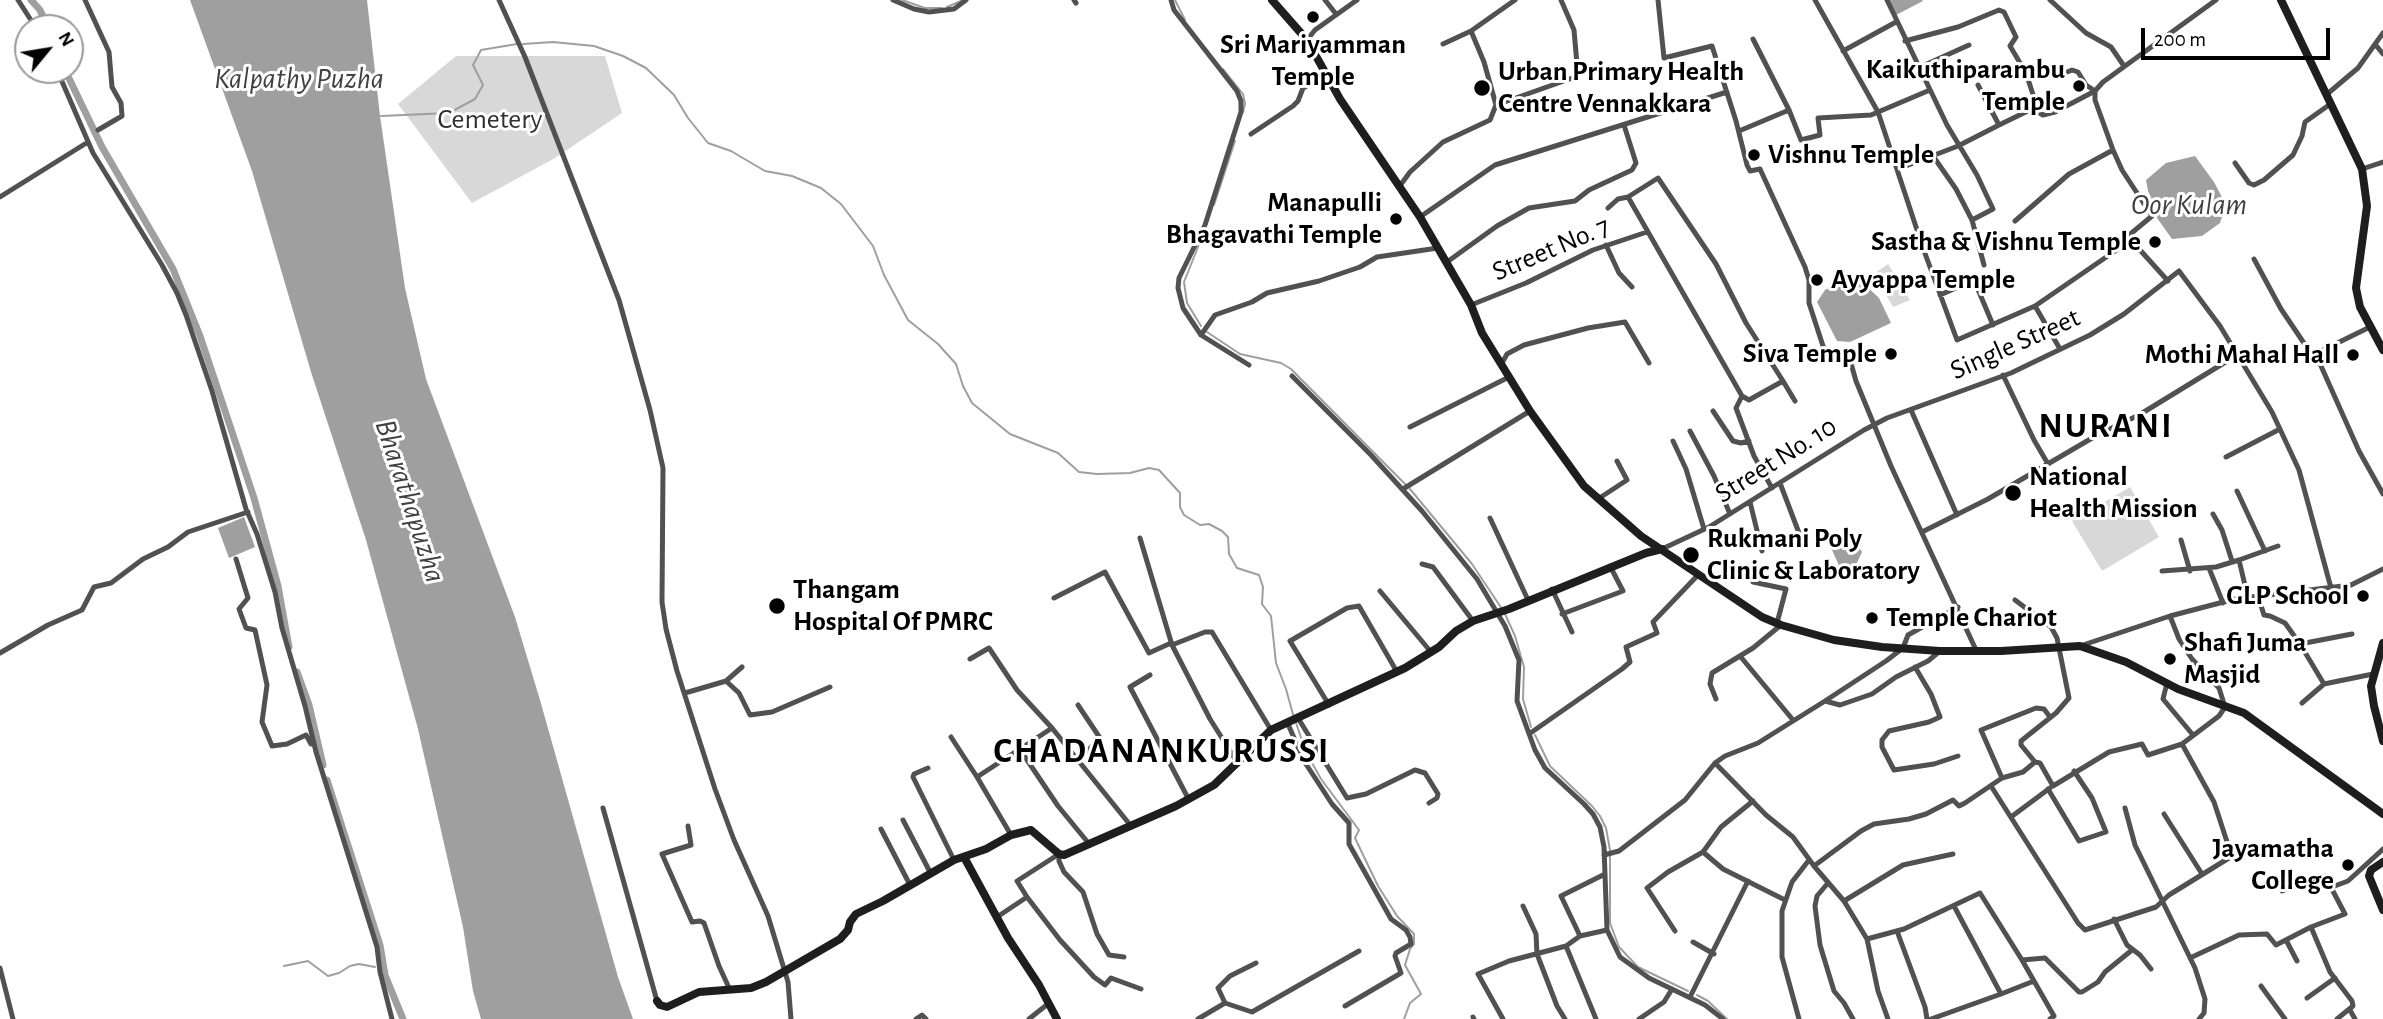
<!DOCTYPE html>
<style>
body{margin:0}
#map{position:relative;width:2383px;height:1019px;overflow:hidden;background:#fff;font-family:"Alegreya Sans",sans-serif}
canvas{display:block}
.north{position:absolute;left:14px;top:14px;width:70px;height:70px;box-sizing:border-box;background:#fff;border:2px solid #999;border-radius:50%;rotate:60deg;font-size:19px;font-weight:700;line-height:28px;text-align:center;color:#000}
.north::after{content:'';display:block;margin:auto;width:24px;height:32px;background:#000;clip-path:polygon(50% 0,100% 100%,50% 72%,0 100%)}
.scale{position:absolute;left:2141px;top:28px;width:189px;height:32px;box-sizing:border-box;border:4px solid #000;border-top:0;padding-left:9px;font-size:21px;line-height:24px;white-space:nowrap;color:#000;-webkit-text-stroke:5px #fff;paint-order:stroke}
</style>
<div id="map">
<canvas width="2383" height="1019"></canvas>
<div class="north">N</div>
<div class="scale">200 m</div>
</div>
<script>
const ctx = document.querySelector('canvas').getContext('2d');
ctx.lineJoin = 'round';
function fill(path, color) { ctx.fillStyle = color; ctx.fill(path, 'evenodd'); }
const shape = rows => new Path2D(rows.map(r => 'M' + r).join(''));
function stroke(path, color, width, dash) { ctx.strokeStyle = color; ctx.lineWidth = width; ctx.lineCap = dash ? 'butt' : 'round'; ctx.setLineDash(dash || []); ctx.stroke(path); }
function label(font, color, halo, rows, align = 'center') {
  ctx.font = font + ' "Alegreya Sans",sans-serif'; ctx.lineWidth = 6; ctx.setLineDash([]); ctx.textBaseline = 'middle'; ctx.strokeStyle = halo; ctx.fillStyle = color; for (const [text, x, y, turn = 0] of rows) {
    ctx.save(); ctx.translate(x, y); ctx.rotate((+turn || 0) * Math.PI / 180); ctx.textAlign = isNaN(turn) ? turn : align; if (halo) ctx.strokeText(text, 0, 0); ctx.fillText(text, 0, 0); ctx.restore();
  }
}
const green = shape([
 [456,56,605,56,622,113,555,158,472,203,398,104],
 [1888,264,1910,300,1893,307,1874,274],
 [2130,487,2159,537,2102,571,2072,521]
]);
const water = shape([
 [190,0,367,0,380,116,405,288,426,379,515,617,540,700,618,977,633,1019,481,1019,473,991,463,927,418,729,366,540,311,372,252,171],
 [1889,0,1922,0,1923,1,1896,15],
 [2195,156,2214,182,2226,205,2220,223,2202,236,2172,239,2157,218,2158,212,2148,191,2146,180,2166,163],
 [1857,277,1879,298,1891,323,1850,342,1837,341,1817,302,1825,290,1847,279],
 [244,517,255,547,229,558,218,528],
 [1850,537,1855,541,1862,552,1854,569,1841,570,1832,550,1838,540]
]);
const stream = shape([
 [902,0,925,8,942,8],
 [1175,0,1185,20],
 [947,7,961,1],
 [523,44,553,42,594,46,623,56,646,68,674,95,688,118,708,143,731,151,765,171,792,176,821,188,841,204,873,246,884,275,908,320,938,344,956,364,963,386,972,403,1010,434,1058,453,1079,472,1097,474,1130,473,1149,468,1159,470,1180,493,1180,507,1184,515,1200,525,1209,524,1222,531,1228,537,1229,554,1237,568,1259,575,1263,587,1262,604,1271,616,1276,663,1286,689,1294,718],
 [1223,69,1243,94,1245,104,1243,112],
 [381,116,449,113,475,99,483,85,473,65,481,50,517,44],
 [1214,205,1235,141],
 [1201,326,1187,303,1184,282,1202,237],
 [1207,332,1240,354,1281,363,1291,369,1406,485],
 [1410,489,1472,564,1502,609],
 [1505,614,1515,636,1524,667,1523,699,1531,727],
 [1296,723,1306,752,1321,779,1359,830,1355,838,1378,886,1397,916,1414,934,1414,944,1410,949,1405,965,1421,994,1410,1003,1404,1019],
 [1535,735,1550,766,1592,806,1600,816,1606,828,1610,850,1610,923,1619,947,1638,967,1688,991],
 [383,965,383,964],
 [284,966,308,961,328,976,339,973,350,966,359,964,375,967],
 [1697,995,1708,1001,1727,1019]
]);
const canal = shape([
 [31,0,40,10,48,28],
 [65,70,102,147,173,269,200,336,254,498,278,586,289,647],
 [297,672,309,705,323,765],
 [327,780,380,945,385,975,403,1019]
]);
const street = shape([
 [18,0,36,28],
 [85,0,109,52,112,87,121,103,122,116,98,130],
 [499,0,525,57,619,300,650,410,663,468,662,602,666,629,677,671,715,789,734,840,768,916,788,982,791,1019],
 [893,0,914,9,929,12,954,9,966,0],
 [1074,0,1076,3],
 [1171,0,1174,10,1237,91,1241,101,1241,112,1205,225,1179,278,1178,288,1183,308,1201,335,1249,365],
 [1325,0,1336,14],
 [1515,0,1471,31,1484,62,1496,105,1578,76,1574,30,1561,0],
 [1658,0,1664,58,1712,46,1736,121,1747,165,1750,171,1760,169,1805,267,1809,280,1809,303,1823,346,1827,351,1846,354,1850,360,1856,381,1891,466,1976,650],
 [1815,0,1878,112,1923,248,1957,340,2035,306],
 [1887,0,1947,125,1977,175,1993,209,1972,220,1956,189,1933,156],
 [2050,0,2086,33,2111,47,2124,66],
 [1753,39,1789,110],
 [1307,40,1315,30,1357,0],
 [1905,41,1958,27,1999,10,2004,12,2016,37,2010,46,2026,73,2039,113,2043,115,2055,112,2095,91,2095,100,2113,150,2122,170,2152,216,2128,236,2131,240,2035,306,2060,349],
 [1443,44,1471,31],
 [2375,44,2383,54],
 [1843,51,1896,22],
 [1918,68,1969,45],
 [57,70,93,153,162,265,177,293,186,315,212,391,246,509,257,534,275,592,282,628,305,706,316,752,377,947,380,972,392,1019],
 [2026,73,2039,67,2050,67,2058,76,2072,70,2078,72,2086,85,2095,91,2103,82,2216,0],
 [1978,85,1999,125,2036,107],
 [2326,95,2358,68,2383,33],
 [1739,131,1789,110,1801,140,1820,135,1818,118,1871,115,1930,90],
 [1251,134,1293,106,1298,101,1303,88,1326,75],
 [2235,163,2249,183,2254,185,2264,180,2293,155,2302,136,2305,122,2329,105],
 [1898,169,1958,146,1999,125],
 [2362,169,2383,162],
 [1399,187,1410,172,1443,142,1490,120,1496,105],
 [0,197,88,142],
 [1628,197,1658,178,1716,264,1746,323,1783,381,1749,400,1742,396],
 [1608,208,1618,199,1628,197,1742,396,1736,408,1754,456,1772,488],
 [1420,217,1495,165,1727,92],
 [1972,220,1984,265],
 [2015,221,2069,174,2113,150],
 [2131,240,2168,281],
 [1606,245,1619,273,1632,287],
 [2254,259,2281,309,2312,355,2317,357],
 [1447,262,1497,226,1529,208,1575,201,1589,190,1632,170,1636,163,1624,125],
 [1940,295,1974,280,1993,325],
 [1471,305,1526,283,1593,250,1647,232],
 [2370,327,2321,351,2317,357,2359,451,2383,494],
 [1201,335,1215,315,1252,302,1267,293,1319,281,1360,267,1377,257,1438,248],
 [1501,365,1507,354,1524,345,1588,328,1625,322,1649,363],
 [2003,375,2034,440,2048,464],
 [1292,376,1371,455,1422,511,1477,579,1505,626,1519,660,1517,701,1535,750,1545,768,1584,804,1593,814,1600,827,1604,847,1607,930,1620,957,1649,978,1705,1005,1723,1019],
 [1783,381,1795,401],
 [1911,410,1957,515],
 [1713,411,1733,441,1741,443,1749,441],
 [1410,427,1509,377],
 [1690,431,1714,476,1730,514],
 [1673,441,1686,469,1704,529],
 [2226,457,2280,429],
 [1780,483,1799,533],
 [1403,489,1530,411],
 [2237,491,2265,551],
 [1598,499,1627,480,1617,461],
 [1750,502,1762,551],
 [2213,514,2222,530,2232,561],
 [1490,518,1528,600],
 [1922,532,1988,499,2099,434,2139,415,2237,355],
 [1140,538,1172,645],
 [2181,540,2190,571],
 [1662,549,1709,527,1864,430,1887,418,2011,373,2090,335,2124,314,2179,271,2220,326,2272,412,2299,470,2331,588],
 [236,559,248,598,239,609,246,628,255,630,267,685,262,722,272,746,287,744,306,735,311,744],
 [2239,560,2278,546],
 [1422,564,1433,567,1473,621],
 [2209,568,2223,603],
 [2162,571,2216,567,2239,560,2248,598],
 [1753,582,1786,589,1777,623],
 [1552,589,1572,632],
 [1380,591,1431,652],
 [2258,596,2264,615,2270,616,2285,623,2300,644],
 [1054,598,1105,572,1149,653,1171,643],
 [1958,607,1908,635,1903,648,1886,661,1825,701,1758,743,1725,756,1715,763,1766,815,1793,837,1814,866,1861,831,1874,824,1909,819,1926,814,1953,800,1959,806,1965,803,2002,778,2023,772,2035,762,2021,745,2021,741,2056,713,2069,698,2057,638,2051,627,2015,600],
 [1562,614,1623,591,1610,566],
 [2352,634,2300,644,2324,684,2373,674],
 [2080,646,2170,616,2235,599,2351,585,2383,569],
 [0,653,48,625,82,610,94,587,111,583,143,559,168,547,188,532,248,512],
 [1740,656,1793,720],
 [970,659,989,648,1017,690,1052,728],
 [1915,667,1931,694,1940,717,1929,722,1889,731,1882,740,1882,747,1894,770,1934,764,1958,756],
 [1150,675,1130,687,1189,800],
 [726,681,739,693,750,715,772,712,830,687],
 [2167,683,2163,699,2193,735],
 [685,693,726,681,742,667],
 [1716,699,1710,684,1712,673,1753,648,1781,625],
 [1825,701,1840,705,1872,694,1896,677,1928,661,1940,651],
 [2302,703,2324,684],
 [1078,705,1100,738,1078,761],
 [1329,705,1290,641,1347,608,1359,606,1397,672],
 [1298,718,1347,798,1366,794,1415,770,1425,773,1438,794,1437,798,1429,803],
 [1288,724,1304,761,1332,804,1349,823,1349,844,1391,919,1406,930,1410,937,1411,944,1396,953,1395,956,1401,973,1345,1006],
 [1529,734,1622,669,1630,662,1626,647,1657,633,1653,622,1698,575],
 [951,737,977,777],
 [1019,748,1058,806,1090,845],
 [1237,762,1210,719,1172,645,1205,632,1212,632,1271,730],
 [2035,762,2040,763,2053,786,2109,752,2142,744,2148,755,2182,744,2219,716,2225,707,2219,688,2192,659,2179,639,2170,616],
 [928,768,914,774,913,777,954,860],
 [2002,778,1981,730,2036,708,2044,709,2050,717],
 [1991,786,2078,923,2085,930,2156,907,2169,895,2229,858,2231,854,2214,802,2182,744],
 [2048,789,2079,841,2106,832,2092,798,2074,771],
 [603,808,657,1001],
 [2125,808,2135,845,2195,968,2205,999,2204,1013,2199,1019],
 [2164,814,2202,874],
 [2011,817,2050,788],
 [903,820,931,874],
 [688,826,691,845,662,854,692,922,700,921,704,923,719,966,730,990],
 [881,829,910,885],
 [1011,835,977,777,1052,728,1131,826],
 [1703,852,1723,869,1785,900],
 [1604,855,1619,851,1685,800,1715,763],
 [1814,866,1844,901,1903,865,1953,854],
 [1828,883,1817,896,1815,906,1820,945,1834,991,1844,1003,1853,1019],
 [2332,887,2348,881,2383,849],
 [1027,897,1017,881,1059,854,1059,861,1064,872,1083,892,1097,934,1109,955,1124,957],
 [1844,901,1867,939,1904,929,1980,893,2022,960],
 [1523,906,1536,934,1537,954,1557,1006,1565,1019],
 [997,917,1027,897,1060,940,1094,977,1105,985,1111,978,1141,989],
 [2114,919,2127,945,2140,955,2151,969],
 [2311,927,2330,972,2352,1001,2353,1006,2337,1019],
 [1675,931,1647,888,1668,872,1703,852,1721,827,1753,801],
 [1897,931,1925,1007,1927,1019],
 [1580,936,1561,896,1605,874],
 [1867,939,1878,991,1888,1019],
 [2286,940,2297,961],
 [1693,942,1714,954],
 [1566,946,1596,1019],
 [2190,958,2239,935,2267,934,2276,945,2311,927,2345,914,2325,876,2282,891],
 [0,968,13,1019],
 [2034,981,2054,1016,2050,1019],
 [2261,986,2285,1019],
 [2001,994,2034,981,2022,960,2045,958,2079,992,2082,992,2098,982,2105,972,2132,950],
 [1690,997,1748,881],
 [2307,998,2335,978],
 [1225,1003,1252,1012,1359,951],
 [2350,1010,2355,1019],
 [1473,1017,1474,1019],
 [916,1019,922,1015,926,1019],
 [1029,1019,1049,1003],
 [1198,1019,1225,1003,1218,988,1230,976,1256,963],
 [1503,1019,1478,974,1509,961,1566,946,1580,936,1607,930],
 [1639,1019,1664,1002,1672,989],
 [1799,1019,1782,957,1782,911,1792,882,1809,860],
 [1931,1019,2001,994,1954,906]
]);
const secondary = shape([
 [1272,0,1307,40,1340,99,1420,217,1471,305,1482,333,1530,411,1584,486,1641,536,1762,617,1781,625,1834,640,1882,647,1940,651,2001,651,2080,646,2126,662,2178,689,2244,713,2383,814],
 [2281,0,2362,169,2367,206,2356,288,2360,307,2383,350],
 [2383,643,2371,686,2374,706,2383,741],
 [964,857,1008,938,1039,985,1057,1019],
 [2383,862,2371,870,2369,876,2383,910],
 [657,1001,660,1005,667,1007,699,992,751,988,766,982,840,939,848,930,850,922,856,914,883,901,954,860,986,849,1011,835,1031,830,1059,854,1064,855,1176,806,1214,785,1271,730,1405,668,1439,647,1456,631,1473,621,1509,609,1646,553,1662,549]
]);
const markers = [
 [1313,17,7,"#000"],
 [2079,86,7,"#000"],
 [1482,88,9,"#000"],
 [1754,155,7,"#000"],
 [1396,219,7,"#000"],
 [2155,242,7,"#000"],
 [1817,280,7,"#000"],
 [1891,354,7,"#000"],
 [2353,355,7,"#000"],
 [2013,493,9,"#000"],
 [1691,555,9,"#000"],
 [2363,596,7,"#000"],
 [777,606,9,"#000"],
 [1872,618,7,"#000"],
 [2170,659,7,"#000"],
 [2348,865,7,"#000"]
];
const poiNames = [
 ["Sri Mariyamman",1313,45,"center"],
 ["Temple",1313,77,"center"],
 ["Kaikuthiparambu",2065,70,"right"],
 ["Temple",2065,102,"right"],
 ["Urban Primary Health",1498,72],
 ["Centre Vennakkara",1498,104],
 ["Vishnu Temple",1768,155],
 ["Manapulli",1382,203,"right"],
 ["Bhagavathi Temple",1382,235,"right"],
 ["Sastha & Vishnu Temple",2141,242,"right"],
 ["Ayyappa Temple",1831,280],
 ["Siva Temple",1877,354,"right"],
 ["Mothi Mahal Hall",2339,355,"right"],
 ["National",2029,477],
 ["Health Mission",2029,509],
 ["Rukmani Poly",1707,539],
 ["Clinic & Laboratory",1707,571],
 ["Thangam",793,590],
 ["Hospital Of PMRC",793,622],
 ["GLP School",2349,596,"right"],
 ["Temple Chariot",1886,618],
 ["Shafi Juma",2184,643],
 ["Masjid",2184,675],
 ["Jayamatha",2334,849,"right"],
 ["College",2334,881,"right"]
];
const parkNames = [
 ["Cemetery",490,120]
];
const streetNames = [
 ["Street No. 7",1551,249,-23],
 ["Single Street",2015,344,-24],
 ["Street No. 10",1776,460,-32]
];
const waterNames = [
 ["Kalpathy Puzha",299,79],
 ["Oor Kulam",2189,205],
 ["Bharathapuzha",410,501,72]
];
const districtNames = [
 ["NURANI",2106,426],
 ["CHADANANKURUSSI",1162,751]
];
fill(green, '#d8d8d8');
fill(water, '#9f9f9f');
stroke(stream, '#9f9f9f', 2);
stroke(canal, '#9f9f9f', 7);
stroke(street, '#515151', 5);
stroke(secondary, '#1e1e1e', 8);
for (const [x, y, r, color] of markers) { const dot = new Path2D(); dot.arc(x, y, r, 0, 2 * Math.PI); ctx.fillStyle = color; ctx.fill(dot); stroke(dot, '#fff', 2.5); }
label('bold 28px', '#000', '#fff', poiNames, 'left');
label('28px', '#2f2f2f', '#fff', parkNames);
label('28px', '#000', '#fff', streetNames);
label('italic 30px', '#404040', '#fff', waterNames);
ctx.letterSpacing = '2px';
label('bold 35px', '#000', '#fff', districtNames);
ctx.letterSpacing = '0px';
</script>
